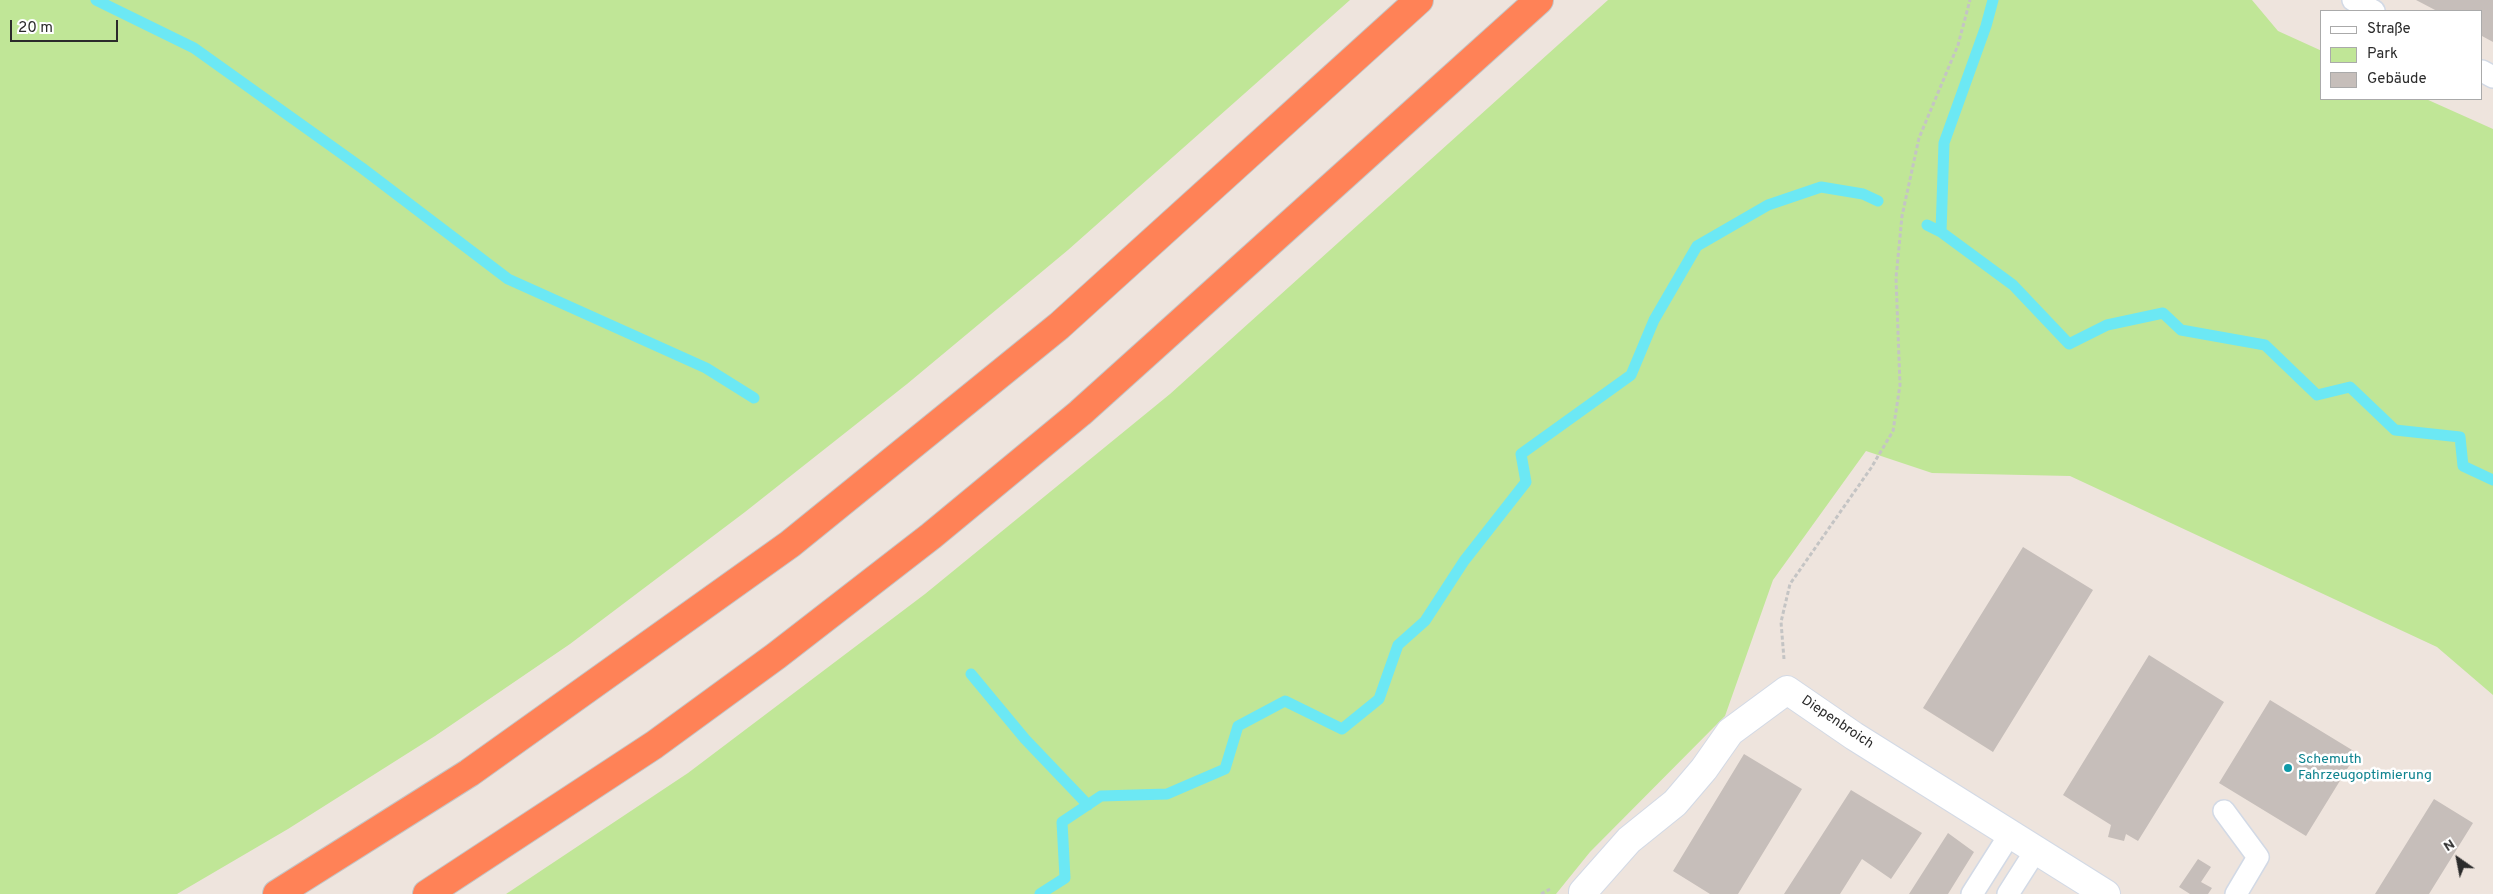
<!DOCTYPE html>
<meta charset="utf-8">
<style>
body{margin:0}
#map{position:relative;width:2493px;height:894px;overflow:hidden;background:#eee4dd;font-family:Overpass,sans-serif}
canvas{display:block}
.legend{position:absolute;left:2320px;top:10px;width:162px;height:90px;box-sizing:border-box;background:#fff;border:1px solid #aaa;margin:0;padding:6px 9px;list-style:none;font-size:15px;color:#2b2b2b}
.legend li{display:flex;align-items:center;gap:10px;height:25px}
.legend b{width:25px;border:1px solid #aaa}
.north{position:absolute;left:2433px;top:834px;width:50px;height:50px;-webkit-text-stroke:4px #fff;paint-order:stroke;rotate:327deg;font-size:14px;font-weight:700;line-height:20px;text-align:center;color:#2b2b2b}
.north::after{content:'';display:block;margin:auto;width:18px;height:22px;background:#2b2b2b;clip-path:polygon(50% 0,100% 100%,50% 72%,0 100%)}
.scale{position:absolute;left:10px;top:20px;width:108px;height:22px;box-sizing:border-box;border:2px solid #2b2b2b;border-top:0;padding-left:6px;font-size:15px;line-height:18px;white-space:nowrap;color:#2b2b2b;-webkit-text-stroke:4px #fff;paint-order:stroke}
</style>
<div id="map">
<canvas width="2493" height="894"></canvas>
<ul class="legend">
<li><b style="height:6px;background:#fff"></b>Straße</li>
<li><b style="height:14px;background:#c0e697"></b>Park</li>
<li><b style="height:14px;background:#c6beba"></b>Gebäude</li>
</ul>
<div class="north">N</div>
<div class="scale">20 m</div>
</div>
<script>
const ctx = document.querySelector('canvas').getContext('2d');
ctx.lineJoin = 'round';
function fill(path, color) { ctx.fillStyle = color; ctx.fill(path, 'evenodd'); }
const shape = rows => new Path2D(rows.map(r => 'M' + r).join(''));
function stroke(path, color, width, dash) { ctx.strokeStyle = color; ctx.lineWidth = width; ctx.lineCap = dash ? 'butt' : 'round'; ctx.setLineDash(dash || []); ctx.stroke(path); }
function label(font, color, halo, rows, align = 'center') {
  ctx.font = font + ' Overpass,sans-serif'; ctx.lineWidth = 5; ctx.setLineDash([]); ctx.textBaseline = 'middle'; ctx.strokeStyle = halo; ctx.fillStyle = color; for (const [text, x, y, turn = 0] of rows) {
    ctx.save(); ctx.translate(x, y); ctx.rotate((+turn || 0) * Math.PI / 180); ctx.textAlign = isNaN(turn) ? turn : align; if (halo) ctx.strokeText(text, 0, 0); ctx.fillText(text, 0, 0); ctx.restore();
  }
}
const green = shape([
 [0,0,1350,0,1068,250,907,384,745,512,570,644,435,736,288,829,177,894,0,894],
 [1608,0,2252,0,2278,31,2322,51,2322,99,2426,99,2493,129,2493,695,2437,647,2070,476,1932,473,1866,451,1773,580,1725,716,1590,852,1556,894,506,894,688,773,925,594,1170,394]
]);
const stream = shape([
 [96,0,194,48,362,168,508,279,706,368,754,398],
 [1927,225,1941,232,2013,285,2069,344,2107,325,2163,313,2181,330,2265,345,2317,395,2350,387,2395,430,2460,437,2463,466,2493,480],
 [1941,232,1944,143,1986,26,1993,0],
 [971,674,1025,739,1088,805],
 [1040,894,1065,878,1062,822,1101,796,1167,794,1225,769,1238,726,1285,701,1342,729,1379,699,1398,645,1425,621,1464,561,1526,482,1521,454,1631,375,1654,320,1697,246,1768,205,1821,187,1863,194,1878,201]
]);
const building = shape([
 [2416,0,2493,0,2493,42,2482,36,2482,11,2437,11],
 [2023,547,2093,590,1993,752,1923,708],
 [2149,655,2224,702,2138,841,2126,834,2124,841,2108,837,2111,825,2063,795],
 [2270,700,2357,753,2306,836,2219,783],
 [1744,754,1802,789,1738,894,1710,894,1673,871],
 [1851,790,1922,833,1891,879,1862,859,1840,894,1784,894],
 [2434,799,2473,823,2429,894,2375,894],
 [1948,833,1974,852,1948,894,1909,894],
 [2198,859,2211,867,2201,882,2212,888,2208,894,2190,894,2179,887]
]);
const path = shape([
 [1784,659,1781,622,1790,584,1871,468,1893,431,1900,385,1896,278,1902,216,1919,138,1958,45,1970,0],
 [1541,894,1550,889]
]);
const lane = shape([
 [2353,0,2374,11],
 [2482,71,2493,77],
 [2224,811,2258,857,2236,894],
 [1972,894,2010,834],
 [2008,894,2036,850]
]);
const street = shape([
 [1583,892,1629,840,1675,803,1704,769,1730,732,1787,690,1854,736,2106,894]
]);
const highway = shape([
 [277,894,469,773,790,544,1059,326,1419,0],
 [427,894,654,745,776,656,931,536,1080,413,1539,0]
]);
const markers = [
 [2288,768,5,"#0f9aa8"]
];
const streetNames = [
 ["Diepenbroich",1837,723,34]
];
const cultureNames = [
 ["Schemuth",2298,760],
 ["Fahrzeugoptimierung",2298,776]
];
fill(green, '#c0e697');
stroke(stream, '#6ce8f4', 11);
fill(building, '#c6beba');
stroke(lane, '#d2d9e5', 24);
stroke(street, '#d2d9e5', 30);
stroke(highway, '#c4c4c4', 30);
stroke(path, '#c4c4c4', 3, [4, 2.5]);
stroke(lane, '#fff', 21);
stroke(street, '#fff', 28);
stroke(highway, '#ff8257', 28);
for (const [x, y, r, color] of markers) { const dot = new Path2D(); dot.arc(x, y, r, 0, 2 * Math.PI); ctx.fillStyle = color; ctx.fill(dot); stroke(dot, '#fff', 2); }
label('14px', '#2b2b2b', '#fff', streetNames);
label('14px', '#0d838f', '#fff', cultureNames, 'left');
</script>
